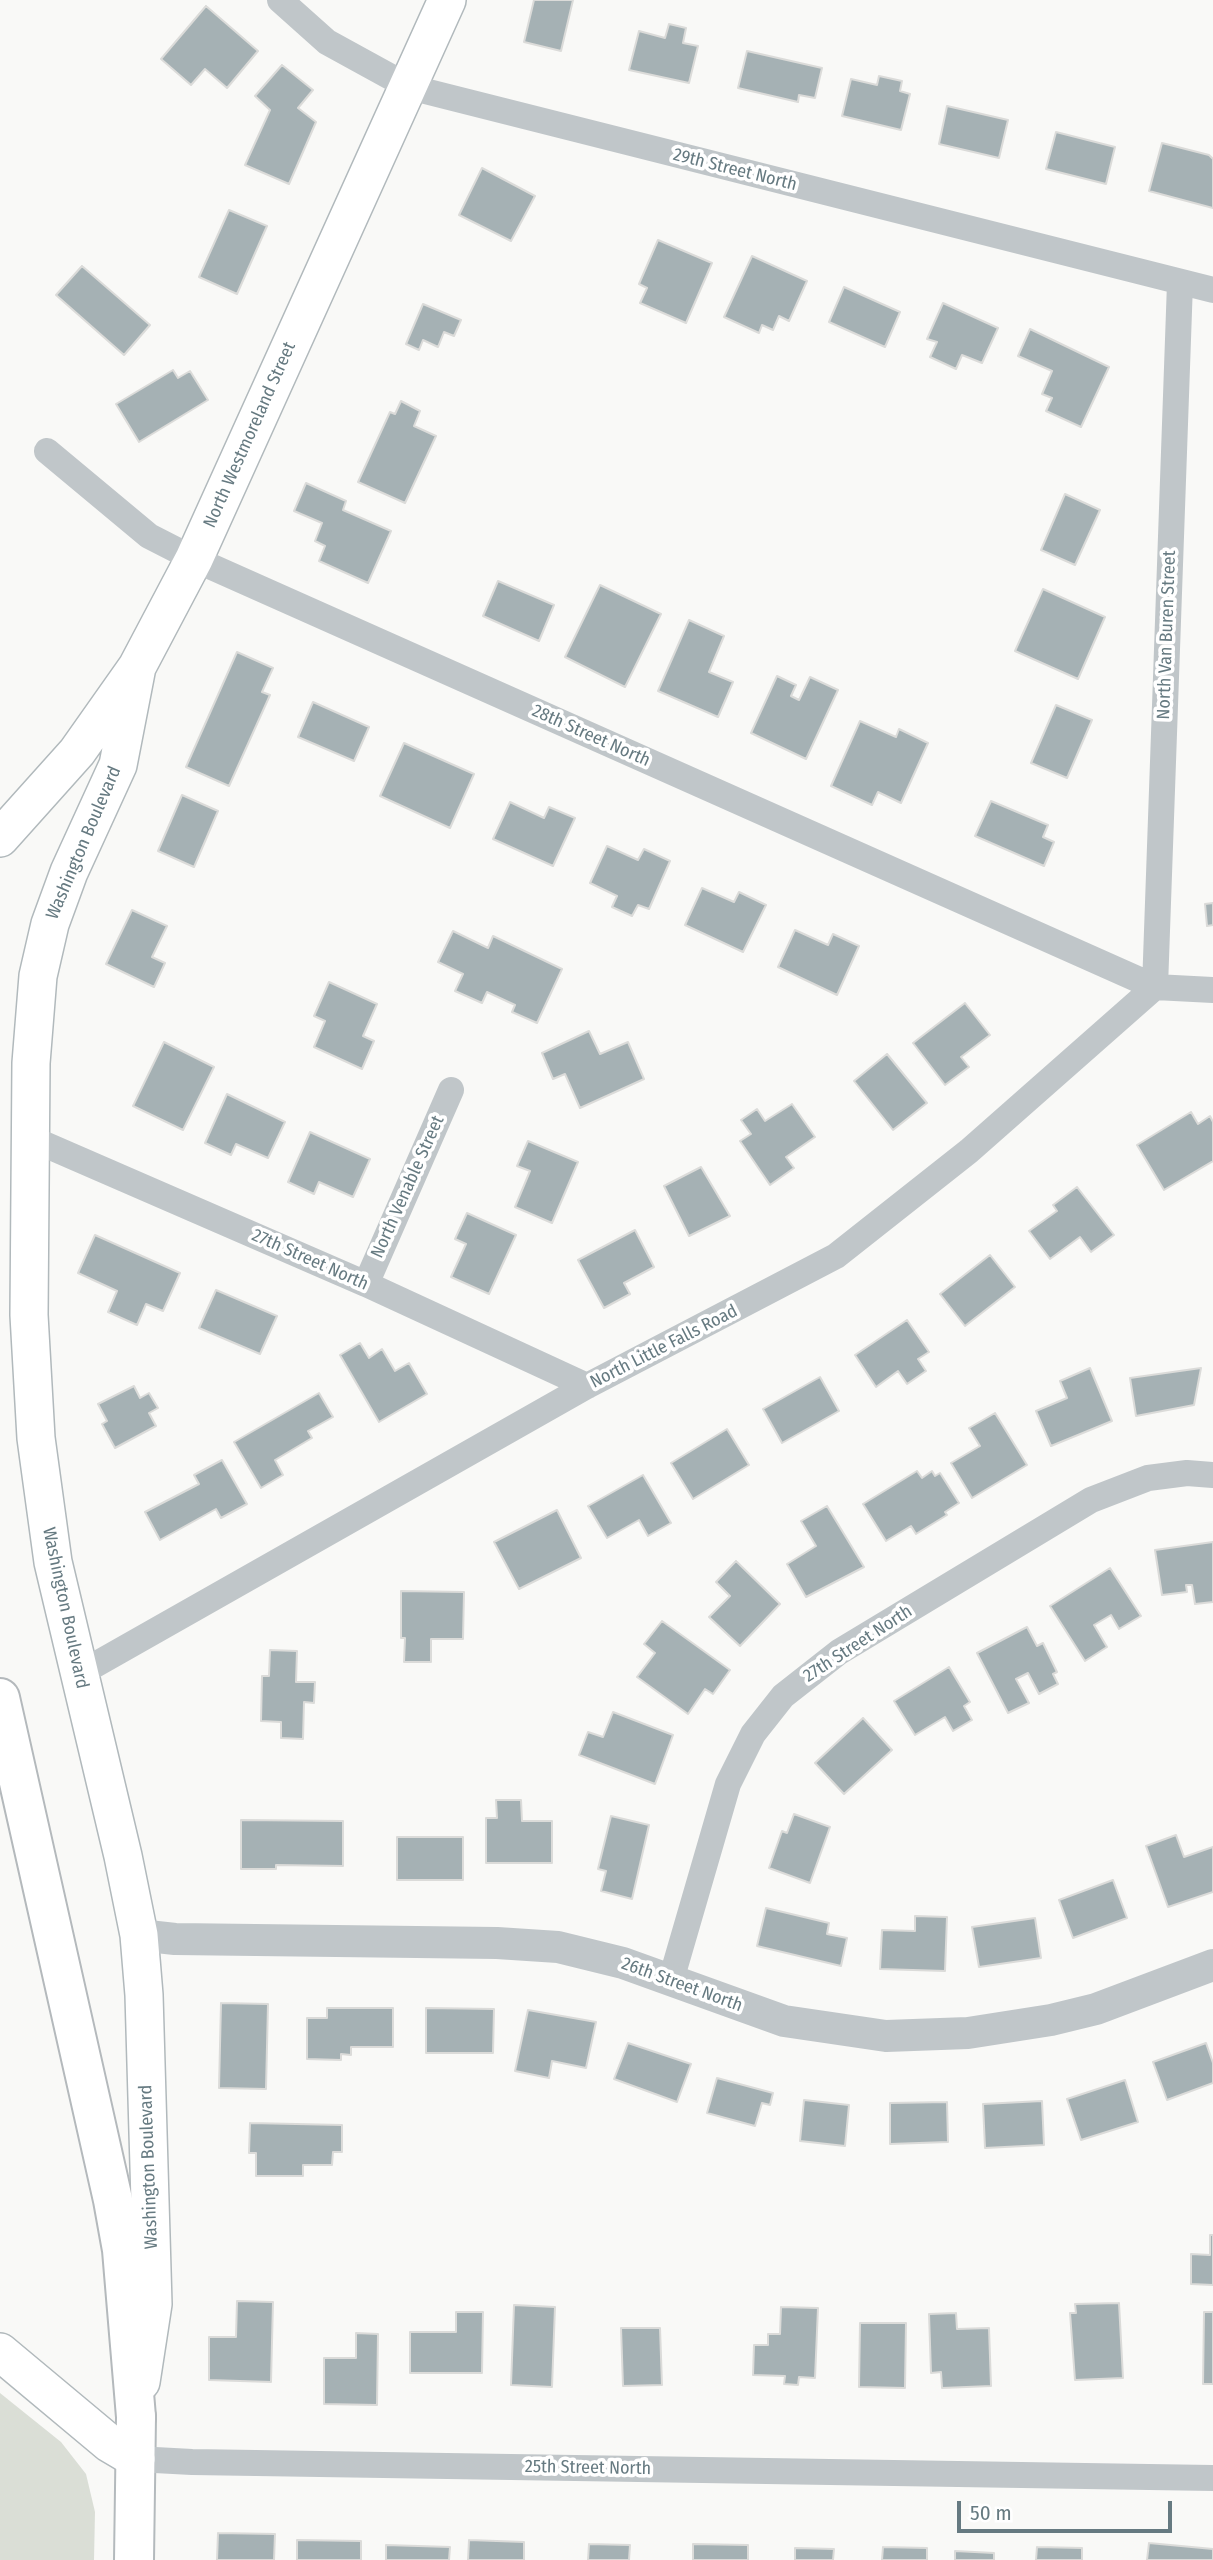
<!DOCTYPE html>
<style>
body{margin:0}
#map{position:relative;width:1213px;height:2560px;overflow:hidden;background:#f9f9f7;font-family:"Fira Sans Condensed",sans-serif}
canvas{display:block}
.scale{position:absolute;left:957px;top:2501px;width:215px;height:32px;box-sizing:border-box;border:4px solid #667a81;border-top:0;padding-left:9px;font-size:21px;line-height:24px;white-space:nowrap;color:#667a81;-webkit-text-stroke:5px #fff;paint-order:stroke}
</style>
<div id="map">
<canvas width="1213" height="2560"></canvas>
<div class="scale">50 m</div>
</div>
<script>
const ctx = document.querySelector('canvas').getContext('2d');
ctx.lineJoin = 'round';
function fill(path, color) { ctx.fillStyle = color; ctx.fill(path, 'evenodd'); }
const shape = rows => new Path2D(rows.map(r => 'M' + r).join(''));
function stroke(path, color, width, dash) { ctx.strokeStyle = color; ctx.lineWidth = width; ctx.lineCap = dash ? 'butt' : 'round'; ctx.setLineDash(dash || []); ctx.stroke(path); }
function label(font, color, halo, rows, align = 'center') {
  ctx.font = font + ' "Fira Sans Condensed",sans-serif'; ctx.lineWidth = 7; ctx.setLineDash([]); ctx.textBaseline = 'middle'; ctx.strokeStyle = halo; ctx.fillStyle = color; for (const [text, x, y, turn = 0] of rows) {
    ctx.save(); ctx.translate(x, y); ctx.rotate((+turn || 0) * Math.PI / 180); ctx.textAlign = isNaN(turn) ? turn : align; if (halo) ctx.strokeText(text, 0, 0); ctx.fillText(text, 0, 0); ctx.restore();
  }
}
const green = shape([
 [0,2393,61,2442,86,2474,95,2512,94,2560,0,2560]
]);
const building = shape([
 [534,0,573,0,561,51,524,42,534,0],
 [206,6,258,51,227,88,205,69,191,85,161,59,206,6],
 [669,24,686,28,683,43,698,46,689,83,629,70,639,31,665,38,669,24],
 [747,51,822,68,815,98,799,95,798,102,738,88,747,51],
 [282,65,313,90,298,108,316,122,289,184,245,165,270,110,255,96,282,65],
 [879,76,902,81,900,91,910,94,901,130,842,116,851,79,877,85,879,76],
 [947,106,1008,120,999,158,939,144,947,106],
 [1056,132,1115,147,1106,184,1046,169,1056,132],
 [1162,143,1209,155,1213,159,1213,208,1149,191,1162,143],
 [482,168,535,196,511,241,459,215,482,168],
 [229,210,267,226,237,294,199,277,229,210],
 [658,240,712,263,686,323,640,303,647,288,639,284,658,240],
 [752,256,807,281,789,321,779,316,773,330,762,325,759,333,724,317,752,256],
 [82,266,150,325,124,355,56,295,82,266],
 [844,287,900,312,885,347,829,322,844,287],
 [943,303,998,328,982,363,962,355,956,369,930,357,937,342,927,339,943,303],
 [423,304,461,320,454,336,444,332,438,347,423,340,419,350,406,344,423,304],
 [1030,329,1109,367,1081,427,1046,411,1052,398,1042,394,1052,371,1018,356,1030,329],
 [173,370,178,378,190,371,208,400,139,442,116,404,173,370],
 [401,401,420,411,414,426,436,436,405,503,358,482,390,412,395,414,401,401],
 [306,483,346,501,343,510,391,531,368,583,319,561,325,546,315,541,322,523,294,511,306,483],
 [1065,494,1100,510,1075,565,1041,550,1065,494],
 [498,581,554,605,539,641,483,616,498,581],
 [600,585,661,614,625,687,565,657,600,585],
 [1043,589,1105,617,1078,679,1015,651,1043,589],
 [689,620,724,636,709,672,733,682,718,717,658,691,689,620],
 [237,652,273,668,262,692,270,695,229,786,186,767,237,652],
 [777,676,796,685,791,696,799,700,810,677,838,690,806,759,751,733,777,676],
 [313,702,369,727,354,761,298,737,313,702],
 [1056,705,1092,720,1067,778,1031,763,1056,705],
 [860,721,896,737,899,729,928,743,901,803,878,792,872,805,831,786,860,721],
 [404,743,474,774,450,828,380,796,404,743],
 [182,795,218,811,194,867,158,851,182,795],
 [991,801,1048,825,1043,837,1054,842,1044,866,975,836,991,801],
 [510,802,544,818,549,807,575,818,553,866,493,839,510,802],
 [607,846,638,860,644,849,670,861,649,909,638,905,632,916,612,907,617,896,590,883,607,846],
 [702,888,734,902,739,892,766,905,743,952,685,925,702,888],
 [1213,903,1213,925,1207,926,1205,904,1213,903],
 [132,910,167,926,152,957,165,963,154,987,106,964,132,910],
 [795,930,828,945,833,934,859,946,837,995,778,967,795,930],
 [453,931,488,948,493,936,562,969,537,1023,512,1012,515,1005,487,992,482,1003,455,991,463,974,438,962,453,931],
 [329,982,377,1004,363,1036,374,1041,362,1069,314,1047,325,1021,314,1016,329,982],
 [965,1003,990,1035,961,1057,969,1067,945,1085,913,1043,965,1003],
 [589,1031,600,1054,628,1042,644,1079,580,1108,565,1074,553,1079,542,1053,589,1031],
 [164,1042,214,1067,183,1130,133,1106,164,1042],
 [887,1054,927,1103,893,1130,854,1081,887,1054],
 [227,1094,285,1122,268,1158,236,1144,231,1155,205,1143,227,1094],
 [792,1104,815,1137,786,1157,794,1168,770,1185,740,1141,751,1134,741,1120,757,1109,765,1121,792,1104],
 [1191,1112,1198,1124,1210,1116,1213,1122,1213,1161,1164,1190,1137,1145,1191,1112],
 [310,1132,370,1159,353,1197,319,1182,314,1194,288,1182,310,1132],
 [528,1141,578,1162,552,1223,515,1207,530,1171,517,1166,528,1141],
 [701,1167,730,1216,689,1236,664,1186,701,1167],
 [1077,1187,1114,1235,1091,1252,1080,1237,1050,1259,1029,1231,1057,1211,1053,1205,1077,1187],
 [467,1213,516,1235,489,1294,451,1277,466,1244,455,1239,467,1213],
 [635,1230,654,1267,624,1283,630,1294,604,1308,578,1260,635,1230],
 [95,1235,180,1273,163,1311,146,1304,137,1325,108,1312,117,1291,78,1273,95,1235],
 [990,1255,1015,1287,965,1326,940,1294,990,1255],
 [216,1290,277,1316,260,1354,199,1328,216,1290],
 [907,1320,929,1352,918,1359,926,1371,907,1384,898,1371,876,1387,855,1355,907,1320],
 [360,1343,369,1358,382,1349,395,1371,409,1363,427,1394,379,1422,340,1355,360,1343],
 [1090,1368,1112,1421,1051,1446,1036,1411,1067,1398,1060,1381,1090,1368],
 [1201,1368,1194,1405,1136,1416,1130,1378,1201,1368],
 [820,1377,839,1411,782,1443,763,1409,820,1377],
 [134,1386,140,1398,149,1393,158,1408,149,1413,156,1426,115,1448,102,1424,107,1421,98,1404,134,1386],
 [319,1393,333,1417,308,1431,312,1438,275,1460,283,1475,261,1488,234,1442,319,1393],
 [995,1413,1027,1465,972,1498,951,1463,980,1446,969,1428,995,1413],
 [727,1429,749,1465,693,1499,671,1463,727,1429],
 [222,1460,247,1504,221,1518,216,1509,160,1540,145,1512,199,1484,194,1475,222,1460],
 [917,1471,922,1478,932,1471,935,1476,940,1473,959,1503,945,1512,947,1515,916,1534,911,1526,886,1541,863,1504,917,1471],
 [643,1475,671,1523,648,1536,639,1520,607,1538,588,1506,643,1475],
 [827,1506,864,1567,806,1597,787,1564,816,1546,801,1521,827,1506],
 [557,1510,581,1558,519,1589,494,1542,557,1510],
 [1213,1542,1213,1602,1195,1604,1192,1585,1186,1585,1187,1592,1162,1595,1155,1550,1213,1542],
 [736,1561,780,1604,740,1646,709,1617,730,1596,716,1582,736,1561],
 [1110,1568,1141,1616,1119,1629,1111,1615,1094,1625,1107,1647,1085,1661,1050,1606,1110,1568],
 [401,1591,464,1592,463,1639,431,1639,431,1662,404,1662,405,1638,401,1638,401,1591],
 [662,1621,730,1670,713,1694,705,1689,688,1714,637,1677,655,1653,644,1644,662,1621],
 [1027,1627,1037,1646,1043,1643,1057,1672,1053,1674,1058,1684,1039,1694,1028,1673,1016,1679,1029,1703,1008,1713,977,1653,1027,1627],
 [270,1650,297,1651,296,1682,315,1682,314,1703,304,1702,303,1739,281,1738,281,1722,261,1721,262,1676,269,1676,270,1650],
 [949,1667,970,1702,964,1706,972,1720,953,1731,945,1717,915,1735,894,1701,949,1667],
 [613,1712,673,1735,655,1784,579,1755,588,1732,603,1737,613,1712],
 [863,1718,892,1750,844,1794,815,1763,863,1718],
 [496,1800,521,1800,522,1821,552,1821,552,1863,486,1863,486,1818,497,1818,496,1800],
 [794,1814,830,1827,810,1883,769,1868,782,1831,787,1833,794,1814],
 [611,1816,649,1825,632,1899,601,1891,606,1871,598,1869,611,1816],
 [241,1820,343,1821,343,1866,276,1865,276,1869,241,1869,241,1820],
 [1176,1835,1184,1857,1213,1847,1213,1892,1168,1907,1146,1846,1176,1835],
 [397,1837,463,1837,463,1880,397,1880,397,1837],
 [1113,1880,1127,1918,1073,1938,1059,1900,1113,1880],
 [766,1908,829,1923,827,1934,847,1938,841,1966,757,1946,766,1908],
 [915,1916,947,1917,945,1971,880,1969,882,1930,915,1931,915,1916],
 [1035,1918,1041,1958,979,1967,972,1927,1035,1918],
 [221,2003,268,2004,266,2089,219,2088,221,2003],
 [327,2008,393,2008,393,2047,351,2047,351,2055,341,2054,341,2060,307,2059,307,2018,327,2018,327,2008],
 [426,2008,494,2009,493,2053,426,2053,426,2008],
 [528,2010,596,2022,586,2068,552,2061,549,2078,515,2071,528,2010],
 [628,2043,691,2064,677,2102,614,2079,628,2043],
 [1206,2043,1213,2063,1213,2083,1167,2100,1153,2062,1206,2043],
 [717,2078,773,2093,770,2105,762,2103,755,2126,707,2113,717,2078],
 [1125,2080,1138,2122,1081,2140,1067,2099,1125,2080],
 [804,2100,849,2105,845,2146,800,2141,804,2100],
 [1042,2101,1044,2145,985,2148,983,2104,1042,2101],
 [947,2102,948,2142,890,2144,890,2103,947,2102],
 [250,2123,342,2125,342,2152,333,2152,332,2165,303,2165,303,2176,256,2176,256,2153,249,2153,250,2123],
 [1210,2235,1213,2235,1213,2285,1191,2284,1191,2254,1210,2255,1210,2235],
 [237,2301,273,2302,271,2382,209,2380,209,2337,236,2337,237,2301],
 [1119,2303,1123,2378,1075,2380,1070,2313,1076,2313,1075,2304,1119,2303],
 [514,2305,555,2307,552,2387,511,2385,514,2305],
 [781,2307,818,2308,815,2378,799,2377,798,2385,784,2384,785,2376,753,2375,754,2345,768,2345,768,2334,780,2334,781,2307],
 [456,2312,483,2312,482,2373,410,2373,410,2332,456,2332,456,2312],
 [1204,2312,1213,2312,1213,2384,1203,2384,1204,2312],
 [956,2313,957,2329,989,2328,991,2386,942,2388,941,2372,931,2373,929,2314,956,2313],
 [860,2323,906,2323,905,2388,859,2387,860,2323],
 [621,2328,660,2328,662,2385,623,2386,621,2328],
 [356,2333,378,2334,377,2405,324,2404,324,2358,356,2358,356,2333],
 [218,2533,275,2534,274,2560,217,2560,218,2533],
 [297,2540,361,2541,361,2560,297,2560,297,2540],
 [469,2540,524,2542,524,2560,468,2560,469,2540],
 [1149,2543,1213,2549,1213,2560,1147,2560,1149,2543],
 [589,2544,630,2545,629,2560,588,2560,589,2544],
 [693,2544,748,2545,748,2560,693,2560,693,2544],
 [386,2545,450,2547,449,2560,386,2560,386,2545],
 [883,2547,927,2548,927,2560,882,2560,883,2547],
 [1037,2547,1082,2548,1082,2560,1036,2560,1037,2547],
 [795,2548,834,2549,833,2560,795,2560,795,2548],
 [955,2551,994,2553,994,2560,955,2560,955,2551]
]);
const minor = shape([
 [280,0,327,42,409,87,1213,290],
 [47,451,149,536,194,559,1155,987,1213,990],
 [1155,987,1180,283],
 [30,1138,366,1284,587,1386],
 [366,1284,451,1090],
 [79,1674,587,1386,836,1256,969,1151,1155,987],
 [671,1980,728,1784,753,1734,783,1696,839,1652,1091,1500,1148,1478,1187,1473,1213,1475],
 [136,2459,192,2462,1213,2478]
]);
const tertiary = shape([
 [139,1935,175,1939,497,1943,558,1947,623,1963,784,2021,886,2036,968,2033,1051,2020,1096,2009,1213,1965]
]);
const secondary = shape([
 [137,667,118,765,69,872,50,924,38,976,31,1063,29,1315,36,1438,53,1562,123,1856,139,1935,144,1995,153,2304,141,2382],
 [0,838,77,752,137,667,194,559,447,0],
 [0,2352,109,2443,136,2459]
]);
const primary = shape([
 [134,2560,136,2417]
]);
const motorway = shape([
 [0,1698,113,2200,122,2250,136,2417]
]);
const streetNames = [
 ["29th Street North",735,170,14],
 ["North Westmoreland Street",250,435,-66],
 ["North Van Buren Street",1167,635,-88],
 ["28th Street North",591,736,24],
 ["Washington Boulevard",84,843,-67],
 ["North Venable Street",408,1187,-66],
 ["27th Street North",310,1260,24],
 ["North Little Falls Road",664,1347,-27],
 ["Washington Boulevard",65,1608,78],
 ["27th Street North",858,1644,-33],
 ["26th Street North",682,1985,20],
 ["Washington Boulevard",149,2167,-92],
 ["25th Street North",588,2468,1]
];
fill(green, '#daded6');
fill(building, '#a5b1b4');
stroke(building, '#dbdbd9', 2);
stroke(secondary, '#b1b9bc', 40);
stroke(primary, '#b4babd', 42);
stroke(motorway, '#b4b9bc', 42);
stroke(minor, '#c0c6c9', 26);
stroke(tertiary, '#c0c6c9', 32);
stroke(secondary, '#fff', 37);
stroke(primary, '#fff', 38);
stroke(motorway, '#fff', 38);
label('18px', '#667a81', '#fff', streetNames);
</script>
